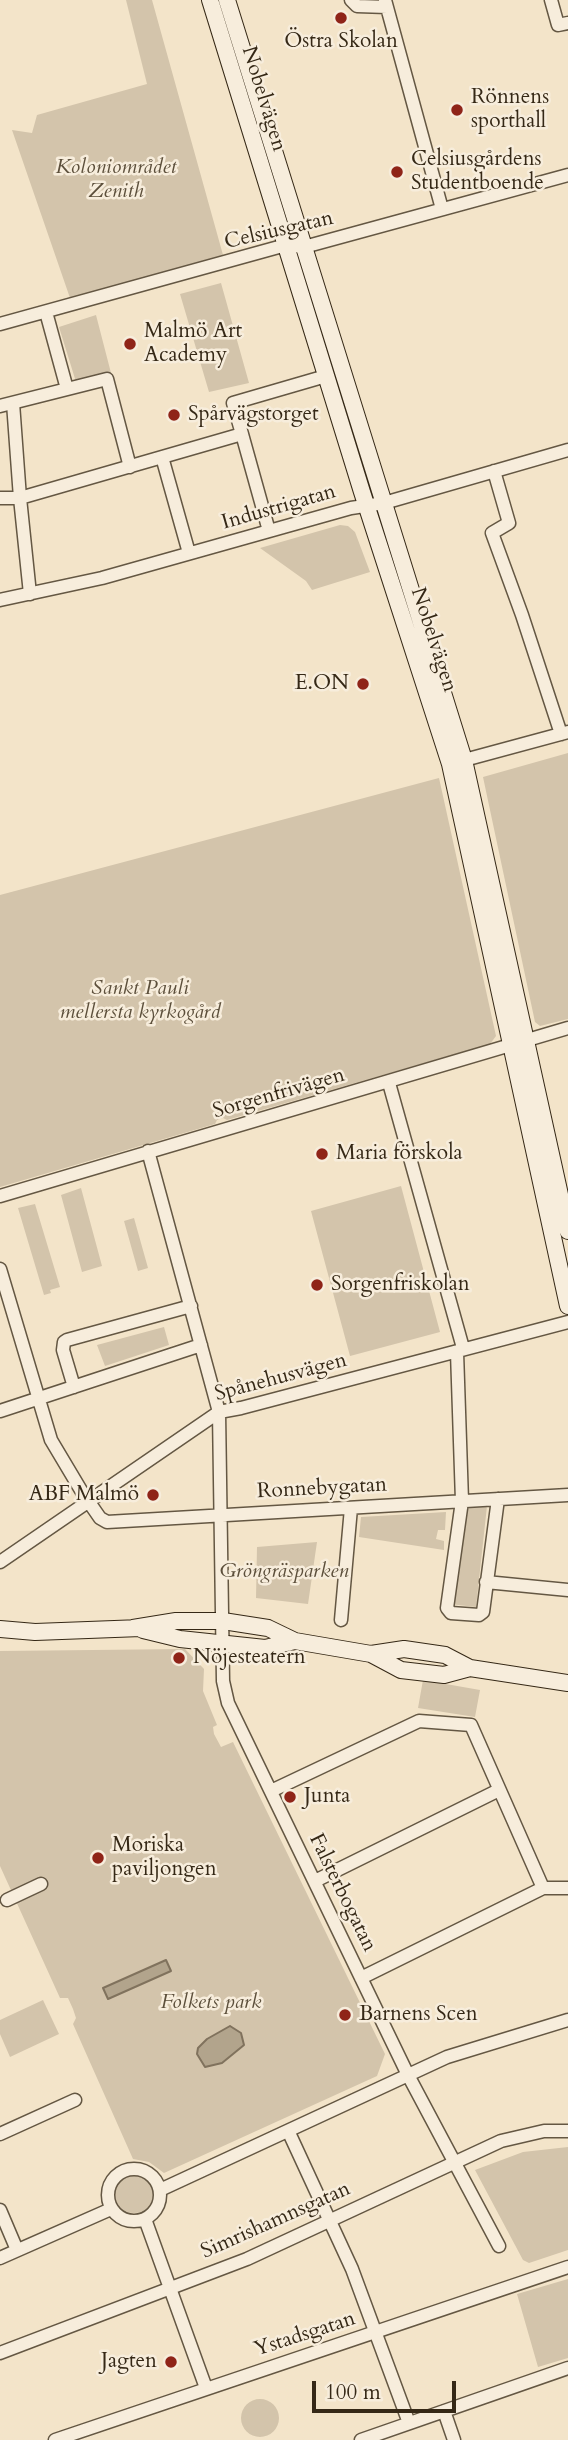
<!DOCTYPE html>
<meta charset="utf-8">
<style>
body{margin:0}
#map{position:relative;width:568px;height:2440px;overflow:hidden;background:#f3e4c9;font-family:Cardo,serif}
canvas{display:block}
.scale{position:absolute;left:312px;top:2381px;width:144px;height:32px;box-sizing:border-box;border:4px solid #352816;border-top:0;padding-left:9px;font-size:21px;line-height:24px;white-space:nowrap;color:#352816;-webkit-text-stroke:5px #f7eddc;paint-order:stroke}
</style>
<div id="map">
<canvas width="568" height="2440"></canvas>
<div class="scale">100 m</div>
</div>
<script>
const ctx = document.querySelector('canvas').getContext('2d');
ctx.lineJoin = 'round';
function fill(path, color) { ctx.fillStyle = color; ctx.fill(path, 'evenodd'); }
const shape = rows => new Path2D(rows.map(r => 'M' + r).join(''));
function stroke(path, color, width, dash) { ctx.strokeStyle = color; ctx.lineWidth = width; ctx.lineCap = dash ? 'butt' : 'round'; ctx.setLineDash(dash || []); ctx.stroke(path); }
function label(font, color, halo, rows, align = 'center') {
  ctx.font = font + ' Cardo,serif'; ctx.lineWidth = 5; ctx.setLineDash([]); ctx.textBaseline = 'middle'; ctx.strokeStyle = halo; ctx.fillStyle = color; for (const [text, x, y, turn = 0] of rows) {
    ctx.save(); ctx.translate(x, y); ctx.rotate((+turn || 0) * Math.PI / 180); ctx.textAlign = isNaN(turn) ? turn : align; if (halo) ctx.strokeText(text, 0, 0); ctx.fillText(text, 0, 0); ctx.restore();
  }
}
const green = shape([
 [126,0,152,0,223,255,70,298,12,130,32,133,37,115,147,84],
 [221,283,249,383,209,392,180,294],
 [96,315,111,373,76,382,59,327],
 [340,525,348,526,355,532,370,572,312,590,306,581,260,548],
 [568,753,568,1019,540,1026,535,1022,483,777],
 [439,778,496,1036,490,1044,227,1120,223,1118,217,1120,215,1124,0,1187,0,895],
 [401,1186,440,1332,350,1356,311,1211],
 [81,1188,102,1266,82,1272,61,1195],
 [35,1204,60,1287,50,1290,51,1293,44,1295,18,1208],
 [134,1218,148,1268,138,1271,124,1221],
 [164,1327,169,1345,105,1366,97,1345],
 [461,1503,487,1506,476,1607,449,1604],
 [446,1512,445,1530,438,1530,436,1539,444,1541,444,1550,359,1537,361,1517],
 [317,1542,308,1604,256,1598,257,1547],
 [185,1649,204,1669,203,1691,217,1725,213,1727,214,1734,221,1747,233,1742,385,2054,377,2076,164,2173,149,2162,133,2159,73,2024,76,2018,73,2009,68,1998,60,1998,0,1866,0,1651],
 [423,1680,480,1690,475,1717,418,1708],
 [43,2000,59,2034,10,2057,0,2034,0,2020],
 [568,2147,568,2250,529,2263,523,2260,475,2170,523,2152],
 '114 2193a20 20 0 1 1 40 0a20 20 0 1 1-40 0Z',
 [568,2279,568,2358,538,2367,517,2294],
 '241 2418a19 19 0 1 1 38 0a19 19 0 1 1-38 0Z'
]);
const water = shape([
 [166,1960,171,1971,108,1999,103,1988,166,1960],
 [230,2026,241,2033,244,2045,222,2063,205,2067,197,2054,198,2048,207,2039,230,2026]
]);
const minor = shape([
 [351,0,357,6,387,7],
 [385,0,442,209],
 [551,0,558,25,568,23],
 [46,312,67,389],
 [0,324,286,245,304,247,568,175],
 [13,403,20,498,30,594],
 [0,406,107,379,130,467],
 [242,434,269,531],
 [162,457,189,553],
 [494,471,509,523,492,533,522,615,561,734],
 [0,498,20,498,242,434,233,403,326,376],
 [0,600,102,578,351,508,384,503,568,450],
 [457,762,568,732],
 [389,1083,463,1348],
 [148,1151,219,1412,223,1681,228,1703,408,2075,499,2246],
 [0,1196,568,1028],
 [0,1269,51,1440,82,1492,100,1518,107,1522,568,1495],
 [457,1352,462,1501,447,1608,451,1613,479,1615,483,1612,498,1499],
 [74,1387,63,1350,64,1342,67,1340,191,1306],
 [0,1411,201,1345],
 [0,1562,219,1412,241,1408,568,1322],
 [486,1582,568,1590],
 [341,1620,351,1508],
 [271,1791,419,1721,471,1725,543,1888],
 [315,1881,499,1790],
 [7,1900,41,1884],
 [361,1978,543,1888,568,1888],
 [0,2134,75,2100],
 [291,2137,352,2269,409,2423],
 '108 2195a26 26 0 1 1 52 0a26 26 0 1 1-52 0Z',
 [160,2190,447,2057,568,2020],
 [0,2210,17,2250],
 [145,2219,206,2388],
 [0,2258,111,2209],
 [0,2353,247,2259,501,2141,544,2131,568,2131],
 [444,2411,454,2440],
 [55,2440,568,2267],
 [361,2440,568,2368]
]);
const secondary = shape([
 [210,0,362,492,450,764,568,1306],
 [227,0,464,760,568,1231],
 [133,1628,176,1621,223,1621,268,1628,295,1641,371,1654,401,1670,444,1675,470,1668],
 [0,1629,35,1632,141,1628],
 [143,1630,180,1639,265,1648,295,1641],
 [371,1654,404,1649,445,1655,470,1668,568,1683]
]);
const markers = [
 [341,18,7,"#8f2418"],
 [457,110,7,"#8f2418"],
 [397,172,7,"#8f2418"],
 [130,344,7,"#8f2418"],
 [174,415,7,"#8f2418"],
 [363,684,7,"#8f2418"],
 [322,1154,7,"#8f2418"],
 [317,1285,7,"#8f2418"],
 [153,1495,7,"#8f2418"],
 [179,1658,7,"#8f2418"],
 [290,1797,7,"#8f2418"],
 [98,1858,7,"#8f2418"],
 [345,2015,7,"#8f2418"],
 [171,2362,7,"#8f2418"]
];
const poiNames = [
 ["Östra Skolan",341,42,"center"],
 ["Rönnens",471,98],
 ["sporthall",471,122],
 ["Celsiusgårdens",411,160],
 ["Studentboende",411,184],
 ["Malmö Art",144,332],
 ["Academy",144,356],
 ["Spårvägstorget",188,415],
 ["E.ON",349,684,"right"],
 ["Maria förskola",336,1154],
 ["Sorgenfriskolan",331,1285],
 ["ABF Malmö",139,1495,"right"],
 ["Nöjesteatern",193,1658],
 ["Junta",304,1797],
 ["Moriska",112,1846],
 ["paviljongen",112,1870],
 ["Barnens Scen",359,2015],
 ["Jagten",157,2362,"right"]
];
const streetNames = [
 ["Nobelvägen",263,99,73],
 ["Celsiusgatan",279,231,-13],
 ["Industrigatan",279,508,-16],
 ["Nobelvägen",433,640,72],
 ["Sorgenfrivägen",279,1094,-16],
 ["Spånehusvägen",281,1378,-15],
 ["Ronnebygatan",322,1489,-3],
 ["Falsterbogatan",342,1893,64],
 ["Simrishamnsgatan",276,2221,-24],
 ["Ystadsgatan",305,2335,-18]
];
const parkNames = [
 ["Koloniområdet",116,168],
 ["Zenith",116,192],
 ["Sankt Pauli",140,989],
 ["mellersta kyrkogård",140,1013],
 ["Gröngräsparken",284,1572],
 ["Folkets park",211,2003]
];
fill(green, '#d3c4ab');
fill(water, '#b2a48c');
stroke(water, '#80725d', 2);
stroke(minor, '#645743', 15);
stroke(secondary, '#352816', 18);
stroke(minor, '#f7eddc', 12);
stroke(secondary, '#f7eddc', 16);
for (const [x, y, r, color] of markers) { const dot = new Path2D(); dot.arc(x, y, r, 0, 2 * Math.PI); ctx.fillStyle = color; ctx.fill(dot); stroke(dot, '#f7eddc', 2.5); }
label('21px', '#352816', '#f7eddc', poiNames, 'left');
label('21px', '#352816', '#f7eddc', streetNames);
label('italic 21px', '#5c4f3b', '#f7eddc', parkNames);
</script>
